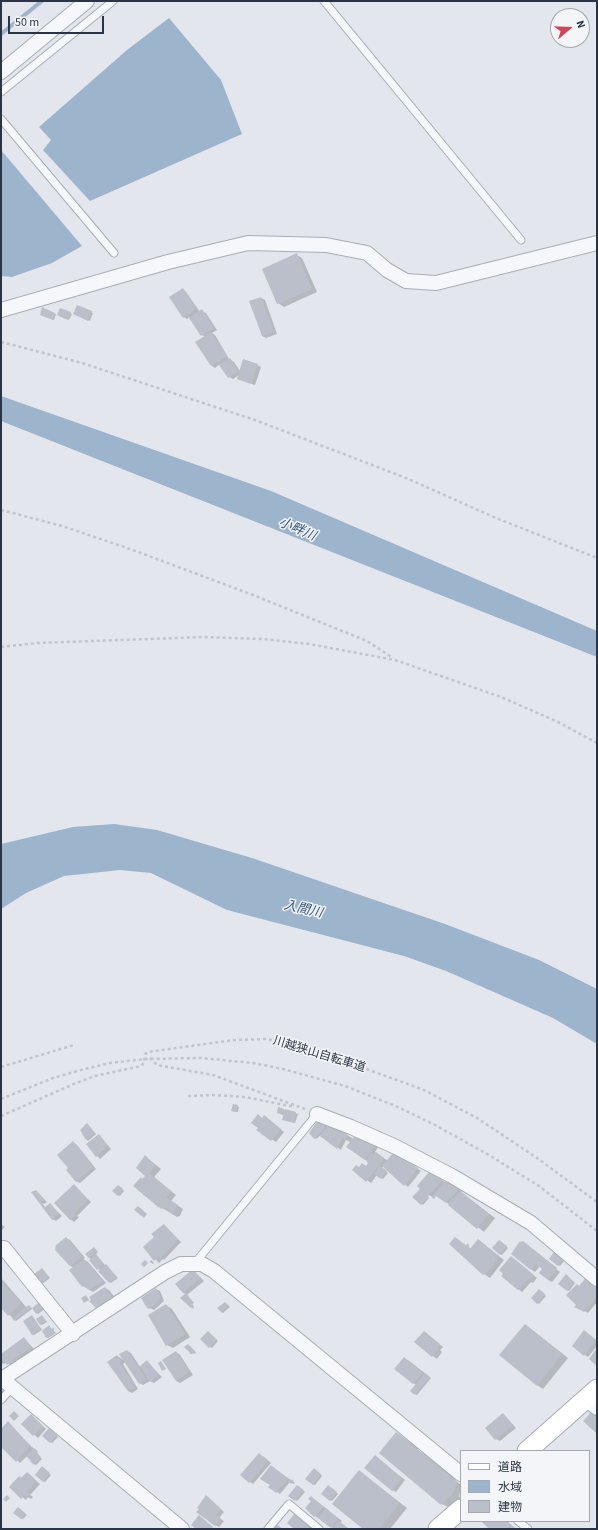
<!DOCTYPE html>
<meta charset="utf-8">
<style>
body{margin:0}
#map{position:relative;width:598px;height:1530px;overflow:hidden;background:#e3e6ec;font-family:"Source Sans 3","Noto Sans JP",sans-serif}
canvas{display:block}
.frame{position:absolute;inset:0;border:2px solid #2a3445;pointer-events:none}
.legend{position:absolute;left:460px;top:1450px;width:130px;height:72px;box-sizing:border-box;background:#f3f5f9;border:1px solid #a3a8b1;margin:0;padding:5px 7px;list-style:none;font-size:12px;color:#2a3445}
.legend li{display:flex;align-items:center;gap:8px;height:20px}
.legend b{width:20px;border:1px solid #a3a8b1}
.north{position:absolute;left:550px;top:8px;width:40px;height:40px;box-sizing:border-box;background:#f3f5f9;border:1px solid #a3a8b1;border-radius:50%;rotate:71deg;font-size:11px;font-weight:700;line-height:16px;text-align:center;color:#2a3445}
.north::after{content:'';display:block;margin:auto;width:14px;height:18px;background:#d54359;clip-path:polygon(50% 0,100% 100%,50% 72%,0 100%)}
.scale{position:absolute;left:8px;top:16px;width:96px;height:18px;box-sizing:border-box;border:2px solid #2a3445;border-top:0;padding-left:5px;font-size:12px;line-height:14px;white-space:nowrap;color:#2a3445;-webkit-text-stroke:3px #f3f5f9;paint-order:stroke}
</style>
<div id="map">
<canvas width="598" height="1530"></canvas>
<div class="frame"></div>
<ul class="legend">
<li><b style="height:5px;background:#fff"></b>道路</li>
<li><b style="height:11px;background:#9db4cd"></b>水域</li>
<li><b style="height:11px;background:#babfca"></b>建物</li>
</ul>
<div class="north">N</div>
<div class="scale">50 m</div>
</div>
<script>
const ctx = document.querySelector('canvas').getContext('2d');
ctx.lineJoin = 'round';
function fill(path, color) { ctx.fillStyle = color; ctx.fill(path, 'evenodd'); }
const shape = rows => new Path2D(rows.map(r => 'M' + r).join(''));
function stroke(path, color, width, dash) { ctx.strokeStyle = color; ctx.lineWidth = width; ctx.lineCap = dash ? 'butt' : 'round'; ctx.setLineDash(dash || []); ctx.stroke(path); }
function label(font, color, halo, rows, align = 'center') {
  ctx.font = font + ' "Source Sans 3","Noto Sans JP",sans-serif'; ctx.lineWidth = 3; ctx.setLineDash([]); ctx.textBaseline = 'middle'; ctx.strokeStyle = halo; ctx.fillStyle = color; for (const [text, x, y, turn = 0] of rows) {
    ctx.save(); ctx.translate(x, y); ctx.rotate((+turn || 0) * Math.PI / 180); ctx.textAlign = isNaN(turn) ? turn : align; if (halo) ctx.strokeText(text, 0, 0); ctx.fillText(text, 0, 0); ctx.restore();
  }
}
const water = shape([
 [169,18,221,80,242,134,90,201,43,150,51,140,39,127,127,50],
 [1,150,82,246,52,263,12,277,1,276],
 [1,396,271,491,597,631,597,657,1,421],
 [114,824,157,830,252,858,445,924,539,960,597,989,597,1044,553,1018,446,971,404,956,227,910,151,873,120,870,64,876,26,893,1,909,1,844,73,827]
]);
const shadow = shape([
 [296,255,302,258,317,292,284,307,278,303],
 [183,289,186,292,200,312,202,311,206,313,217,330,212,333,215,335,229,359,234,362,240,371,257,365,261,367,255,385,238,379,239,375,233,379,229,377,220,364,215,368,211,365,205,337,202,335,190,317,187,319,184,317],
 [261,298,265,300,277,334,266,338,262,336],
 [78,306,93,313,90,321,74,314],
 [43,309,56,314,54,320,42,315],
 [70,313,72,314,69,320,59,316],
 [237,1106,239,1107,238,1112,232,1111],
 [284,1110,298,1114,295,1123,285,1120,284,1115,280,1114],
 [263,1119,268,1119,284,1132,276,1142,258,1130],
 [323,1121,341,1130,353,1139,357,1136,378,1147,375,1152,388,1161,398,1155,421,1171,408,1187,384,1166,382,1168,388,1173,383,1179,377,1175,371,1183,353,1170,367,1167,370,1163,347,1147,350,1142,346,1140,341,1150,321,1135,316,1139,310,1133],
 [88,1125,96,1134,88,1141,83,1134],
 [99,1135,111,1149,100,1159,87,1144],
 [73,1142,77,1145,96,1169,80,1183,76,1181,70,1168],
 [145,1156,161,1169,154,1177,176,1195,171,1201,183,1209,180,1216,177,1217,159,1206,143,1180,146,1176],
 [434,1174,446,1183,452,1182,463,1191,461,1192,495,1218,484,1232,436,1194,433,1197,429,1195],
 [74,1186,91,1202,77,1216,79,1217,74,1222,70,1219],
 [120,1187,124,1191,120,1196,118,1195],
 [36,1191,47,1202,44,1204,40,1202],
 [422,1191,429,1198,423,1205,414,1197],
 [50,1204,62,1216,56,1221,52,1219],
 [1,1224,5,1227,1,1231],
 [164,1225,181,1242,164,1260,163,1259,159,1263,144,1247,155,1237],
 [66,1238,70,1240,85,1258,83,1259,88,1262,106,1283,93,1292,83,1286,74,1268,69,1265,56,1250],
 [456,1238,471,1249,478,1240,504,1260,490,1278,484,1274],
 [501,1242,508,1248,502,1255,500,1254],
 [523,1242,557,1268,556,1269,560,1272,552,1282,548,1280,544,1269,540,1266,535,1272,531,1269],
 [95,1249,98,1252,95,1255,118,1278,111,1283,89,1257],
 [556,1254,564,1261,560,1266,558,1265],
 [511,1257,537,1278,533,1283,531,1282,522,1292,502,1276],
 [151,1260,154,1263,153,1264,150,1262],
 [43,1270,50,1278,42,1284,41,1283],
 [193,1270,204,1281,187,1295,194,1303,192,1304,194,1308,193,1309,186,1294,183,1293],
 [567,1276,575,1283,569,1291,567,1290],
 [1,1278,27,1308,31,1307,32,1309,16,1321,1,1307],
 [597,1282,597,1302,588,1313,576,1306],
 [105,1288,109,1290,116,1299,101,1309,92,1300],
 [156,1289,160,1291,164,1301,154,1310,148,1307],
 [540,1291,546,1296,539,1304,538,1303],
 [43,1303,46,1308,38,1314,37,1313],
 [225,1303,230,1307,223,1313,221,1312],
 [166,1305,172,1309,190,1337,173,1348,167,1345],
 [32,1316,42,1330,34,1335,32,1334],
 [42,1316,47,1322,42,1325,41,1324],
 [526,1325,568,1358,543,1389,537,1385],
 [49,1326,56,1333,48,1338,47,1338],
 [208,1332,218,1341,212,1348,202,1339],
 [424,1332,443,1347,440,1350,442,1352,437,1359,416,1342],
 [588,1334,597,1341,597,1346,588,1357,585,1355],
 [24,1338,34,1349,12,1366,6,1362,4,1364,1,1363,1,1355],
 [188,1345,195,1351,196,1353,191,1354,188,1350],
 [127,1351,131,1353,140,1367,147,1362,162,1377,154,1383,150,1381,143,1385,139,1383,126,1362,123,1364,138,1389,132,1393,128,1391,108,1362,117,1356,124,1360],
 [176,1352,180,1355,193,1375,180,1383,176,1381],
 [408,1360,431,1378,417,1395,412,1391,416,1385,396,1369],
 [1,1388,4,1393,2,1395,1,1395],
 [592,1413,597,1416,597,1433,585,1421],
 [503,1414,516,1428,500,1441,496,1439],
 [31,1415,46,1429,38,1438,23,1424],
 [8,1423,38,1453,37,1454,42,1459,36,1465,27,1456,20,1463,1,1445,1,1431],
 [51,1430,58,1437,52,1443,43,1435],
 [402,1437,419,1448,417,1449,456,1479,455,1480,461,1485,459,1497,461,1498,450,1508,442,1504],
 [263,1456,271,1463,253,1484,250,1482],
 [378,1459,405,1480,396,1492,392,1490],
 [271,1466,295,1483,294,1484,290,1482,280,1494,270,1487],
 [44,1469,51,1475,45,1482,43,1481],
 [316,1470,322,1476,315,1485,313,1484],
 [360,1472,407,1508,390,1529,365,1529],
 [27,1473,40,1484,30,1495,33,1497,31,1499,28,1497,26,1500,10,1487],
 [299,1487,305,1492,297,1501,296,1500],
 [329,1487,338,1494,332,1501,323,1494],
 [210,1499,224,1512,219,1518,224,1521,219,1527,215,1525],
 [314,1499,342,1521,340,1523,349,1529,334,1529,315,1516,307,1508],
 [20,1509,27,1515,23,1519,21,1518],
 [295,1514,313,1527,312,1529,296,1529]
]);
const stream = shape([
 [1,34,42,1]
]);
const building = shape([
 [297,253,312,289,277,304,262,269],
 [183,288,196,309,183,318,169,297],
 [261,297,274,332,262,336,249,301],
 [77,305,92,311,88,321,73,314],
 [42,307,55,313,53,320,40,315],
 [60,308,71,312,68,320,57,315],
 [202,309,214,328,201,336,189,318],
 [211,332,227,356,211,366,195,342],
 [230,358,239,371,228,378,219,365],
 [243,359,258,364,251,384,237,379],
 [233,1104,238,1105,236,1112,231,1111],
 [278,1107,284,1109,283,1115,277,1113],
 [285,1109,296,1112,294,1123,282,1120],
 [258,1114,262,1118,264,1115,281,1129,271,1141,256,1130,258,1128,251,1123],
 [318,1120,327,1123,322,1132,314,1139,309,1133],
 [87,1123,95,1133,86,1140,80,1130],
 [329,1124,345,1132,344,1133,348,1136,345,1140,342,1138,337,1149,320,1136],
 [99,1134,108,1146,96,1157,86,1144],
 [356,1134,375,1145,365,1160,346,1147],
 [73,1141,93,1167,76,1182,66,1170,68,1168,57,1155],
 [376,1152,384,1158,366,1182,352,1170,356,1165,359,1167,362,1163,366,1166,368,1163,366,1161,371,1153,373,1155],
 [394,1152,418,1168,404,1186,382,1166],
 [145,1155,155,1165,149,1173,171,1191,166,1197,178,1205,173,1215,164,1207,162,1209,158,1207,133,1186,141,1177,142,1179,145,1176,136,1168],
 [380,1166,387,1171,381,1179,374,1174],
 [430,1171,442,1180,421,1205,412,1197,420,1189,417,1186],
 [448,1179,460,1188,446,1203,436,1196,434,1199,431,1197],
 [74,1184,88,1200,74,1213,76,1215,70,1220,54,1203],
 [118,1185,123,1189,118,1196,112,1191],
 [36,1190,44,1199,41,1201,45,1207,50,1203,59,1214,52,1220,31,1192],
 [460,1191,489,1214,477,1229,448,1205,452,1198,454,1199],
 [138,1206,147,1214,144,1218,134,1210],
 [164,1224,178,1240,160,1259,159,1257,154,1261,143,1247,154,1237,151,1234],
 [66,1237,82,1256,70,1266,55,1250,56,1245],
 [455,1237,466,1246,468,1243,470,1249,478,1239,499,1256,486,1274,483,1275,449,1244],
 [499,1240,507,1246,500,1255,492,1248],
 [520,1241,521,1242,523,1241,553,1265,552,1266,557,1270,548,1280,539,1273,542,1269,536,1264,531,1270,511,1254],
 [94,1247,97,1251,89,1258,85,1254],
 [554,1252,563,1259,558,1266,549,1259],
 [96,1254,104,1264,97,1270,89,1260],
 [511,1256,534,1275,528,1281,527,1280,518,1290,501,1276,503,1274,499,1270],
 [84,1259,103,1281,89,1290,84,1285,82,1287,69,1270],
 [145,1260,148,1263,144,1267,141,1264],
 [106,1264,117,1277,109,1283,98,1271],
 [42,1268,49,1277,40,1284,33,1275],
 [193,1269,200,1278,183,1293,175,1284],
 [566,1274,574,1282,567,1291,558,1284],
 [588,1275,597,1282,597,1297,584,1312,574,1307,576,1305,566,1295,577,1284,579,1286],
 [1,1280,21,1303,8,1316,1,1308],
 [105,1287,112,1297,96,1308,89,1301,91,1300,89,1297],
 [156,1288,161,1298,150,1309,147,1308,141,1298],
 [539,1289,545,1294,537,1304,531,1298],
 [186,1293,193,1302,191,1303,194,1306,191,1308,180,1298],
 [86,1295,89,1300,84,1303,81,1298],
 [41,1301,45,1307,36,1314,32,1308],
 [225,1302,229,1306,221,1312,217,1308],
 [166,1304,185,1334,166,1346,148,1315],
 [29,1305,31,1307,14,1321,12,1318],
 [32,1315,41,1329,32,1335,23,1321],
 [42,1315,46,1321,40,1325,36,1319],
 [525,1324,562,1354,537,1386,499,1355],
 [49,1325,51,1329,54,1328,54,1334,46,1338,42,1331],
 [584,1330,596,1340,584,1356,572,1346],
 [208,1331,217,1340,209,1348,200,1339],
 [424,1331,440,1344,437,1347,439,1349,432,1357,414,1342],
 [24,1337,31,1347,7,1365,3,1360,1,1362,1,1354],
 [188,1344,192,1348,188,1351,184,1347],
 [597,1348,597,1366,589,1359],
 [193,1349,195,1352,190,1354,189,1351],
 [127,1350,146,1379,139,1384,119,1354],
 [176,1351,190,1372,176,1381,162,1360],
 [117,1355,121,1361,119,1362,135,1386,128,1391,107,1362],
 [404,1357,423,1373,413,1384,394,1369],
 [147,1360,159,1375,150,1382,140,1366],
 [161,1361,166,1369,162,1371,158,1363],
 [425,1373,430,1377,415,1395,410,1391],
 [14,1411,19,1416,14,1421,9,1416],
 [592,1411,597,1416,596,1433,583,1421],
 [503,1413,513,1425,495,1440,485,1428],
 [31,1414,43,1426,33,1436,21,1424],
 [8,1421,30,1446,16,1462,1,1447,1,1429],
 [49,1428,57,1435,50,1443,42,1436],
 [396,1432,411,1443,410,1444,423,1454,424,1453,427,1456,426,1458,444,1472,445,1471,449,1474,448,1475,458,1483,450,1497,449,1496,441,1505,379,1453],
 [34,1448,38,1451,30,1460,26,1456],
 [37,1453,41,1457,34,1465,30,1461],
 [259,1453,268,1461,249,1483,240,1475],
 [375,1455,402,1478,392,1491,364,1468],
 [271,1465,288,1479,276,1493,268,1487,270,1485,260,1479],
 [42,1466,50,1473,43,1482,35,1475],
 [314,1468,321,1474,313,1485,305,1479],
 [359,1470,400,1503,379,1529,363,1529,332,1504],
 [27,1472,37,1481,27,1492,30,1494,27,1497,24,1495,21,1499,9,1487,19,1476,21,1478],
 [290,1479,294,1481,292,1484,288,1482],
 [297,1485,304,1490,295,1501,288,1496],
 [328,1485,337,1492,330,1501,321,1494],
 [7,1495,10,1498,6,1502,3,1499],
 [206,1495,221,1509,216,1515,221,1518,215,1526,196,1512,199,1509,197,1508],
 [311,1496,323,1507,314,1517,305,1508,311,1501,308,1499],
 [18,1507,26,1514,21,1519,13,1513],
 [326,1508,338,1519,331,1528,318,1518],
 [295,1513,309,1525,306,1529,294,1529,287,1523],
 [199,1515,213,1527,212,1529,196,1529,191,1525],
 [339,1521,349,1529,332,1529],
 [481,1521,507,1521,516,1529,489,1529],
 [276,1524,283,1529,273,1528]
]);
const path = shape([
 [1,342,82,363,255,420,406,478,496,518,597,558],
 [1,510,62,526,133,550,253,595,367,641,393,658],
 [1,647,37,643,204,637,263,639,309,644,395,660,501,697,558,722,597,743],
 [150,1058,157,1065,213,1075,305,1109],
 [1,1067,74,1045],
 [188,1096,213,1095,245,1097,295,1107],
 [1,1099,53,1078,81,1070,110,1063,145,1059,201,1058,253,1063,283,1069,345,1086,398,1107,435,1125,489,1155,539,1186,597,1231],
 [1,1116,76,1083,95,1076,141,1066,144,1063,145,1054,148,1052,234,1040,267,1039,331,1056,424,1090,477,1118,537,1158,597,1202]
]);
const lane = shape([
 [324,1,521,240],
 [1,92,113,1],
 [1,119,114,253],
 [195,1263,317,1114],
 [1,1400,12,1388],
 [518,1521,528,1529],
 [268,1529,289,1504,319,1529]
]);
const street = shape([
 [1,72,87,1],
 [1,310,168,262,248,243,326,245,367,253,387,270,406,281,436,283,597,243],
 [317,1114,351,1127,396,1147,452,1176,531,1223,597,1279],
 [4,1248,73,1334],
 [1,1378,182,1529],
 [2,1379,165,1272,181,1264,202,1264,214,1271,461,1474],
 [585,1399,597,1408]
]);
const secondary = shape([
 [527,1451,597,1389],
 [438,1529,461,1509]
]);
const streetNames = [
 ["川越狭山自転車道",319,1055,17]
];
const waterNames = [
 ["小畔川",297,530,23],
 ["入間川",303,910,13]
];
fill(water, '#9db4cd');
fill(shadow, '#0003');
stroke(stream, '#9db4cd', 4);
fill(building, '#babfca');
stroke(lane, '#a8adb7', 9);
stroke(street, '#a8adb7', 16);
stroke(secondary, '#a8adb7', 21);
stroke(path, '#c1c4cb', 2.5, [3, 3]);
stroke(lane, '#f6f7fa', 7);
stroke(street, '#f6f7fa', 14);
stroke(secondary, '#fff', 19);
label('12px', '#2a3445', '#f3f5f9', streetNames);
label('italic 13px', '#31527b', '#f3f5f9', waterNames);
</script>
